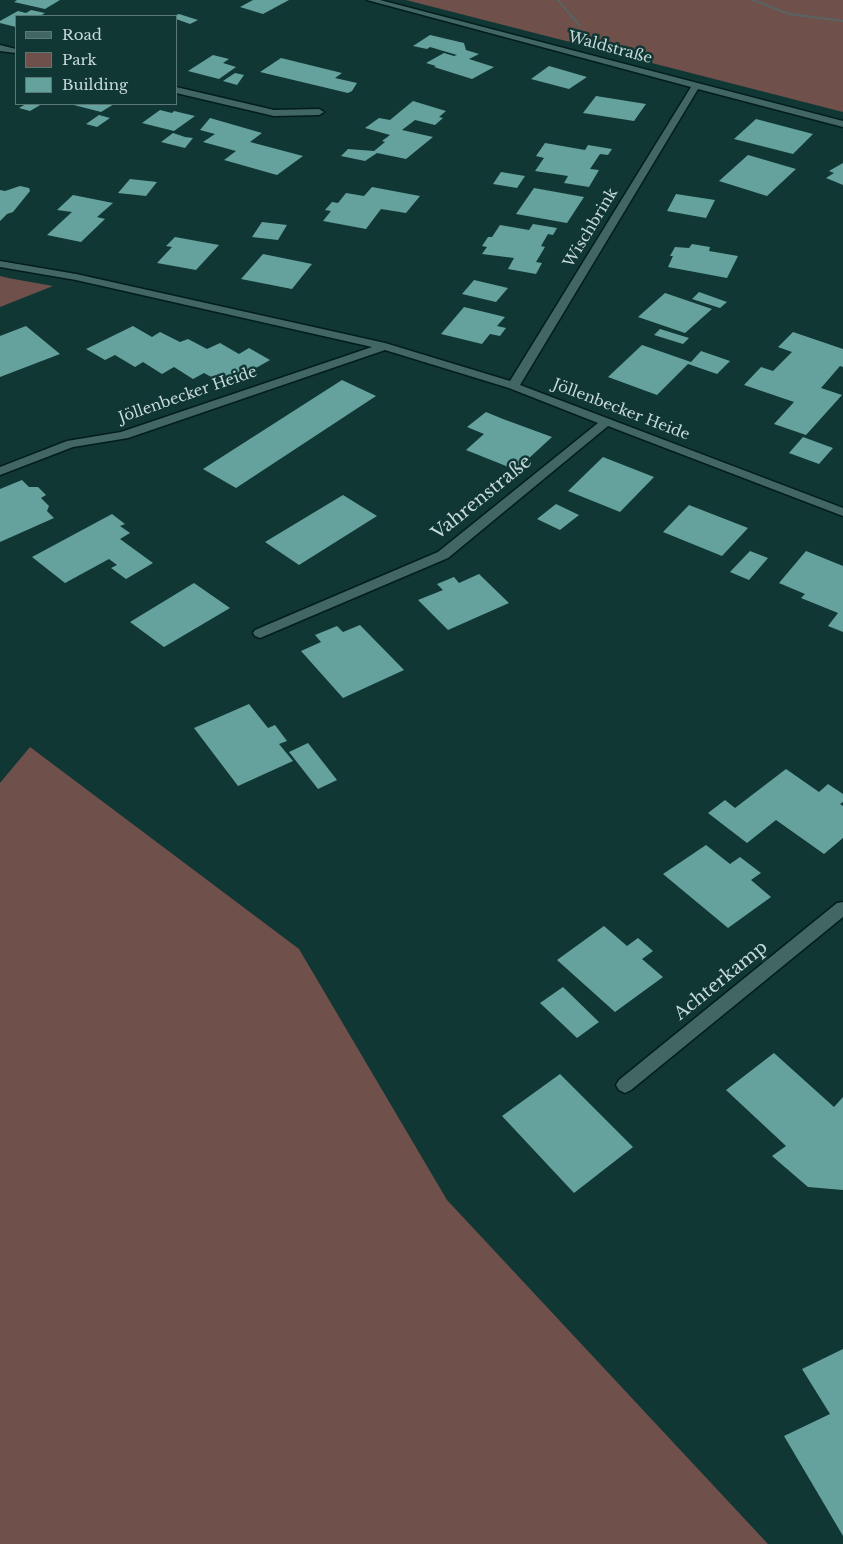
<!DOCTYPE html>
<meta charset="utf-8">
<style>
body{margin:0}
#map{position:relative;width:843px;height:1544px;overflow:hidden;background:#113735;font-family:"Libre Baskerville",serif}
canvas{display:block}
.legend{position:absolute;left:15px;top:15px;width:162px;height:90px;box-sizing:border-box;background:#113735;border:1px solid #597876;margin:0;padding:6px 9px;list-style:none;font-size:15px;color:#c6dad8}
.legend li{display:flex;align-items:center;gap:10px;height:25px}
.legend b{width:25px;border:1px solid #597876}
</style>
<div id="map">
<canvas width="843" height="1544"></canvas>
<ul class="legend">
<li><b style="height:6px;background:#416663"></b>Road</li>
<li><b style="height:14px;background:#70504b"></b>Park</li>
<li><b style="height:14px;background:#65a29d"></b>Building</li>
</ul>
</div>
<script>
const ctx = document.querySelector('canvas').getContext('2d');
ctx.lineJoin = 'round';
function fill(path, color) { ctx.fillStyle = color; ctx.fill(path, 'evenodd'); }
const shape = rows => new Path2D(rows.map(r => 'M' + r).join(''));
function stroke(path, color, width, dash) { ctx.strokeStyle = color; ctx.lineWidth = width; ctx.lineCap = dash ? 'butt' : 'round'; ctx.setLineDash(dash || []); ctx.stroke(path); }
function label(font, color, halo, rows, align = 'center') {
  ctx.font = font + ' "Libre Baskerville",serif'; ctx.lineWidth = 5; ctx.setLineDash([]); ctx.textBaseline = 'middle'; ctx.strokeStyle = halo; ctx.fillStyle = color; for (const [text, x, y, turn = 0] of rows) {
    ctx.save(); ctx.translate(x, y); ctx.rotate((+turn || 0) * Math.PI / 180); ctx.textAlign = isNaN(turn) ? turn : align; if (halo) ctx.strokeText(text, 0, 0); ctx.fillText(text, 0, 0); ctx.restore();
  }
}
const green = shape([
 [406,0,843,0,843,112],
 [0,276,8,278,53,286,0,307],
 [30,747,299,949,447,1200,768,1544,0,1544,0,783]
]);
const building = shape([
 [17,0,60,0,45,9,14,2],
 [253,0,289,0,263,14,240,7],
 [31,10,45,13,40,16,16,16,16,27,0,23,0,21,18,11,26,13],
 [179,14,198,20,190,24,176,19,176,15],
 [430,35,464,43,466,50,479,54,469,59,494,67,472,79,434,67,436,66,426,63,444,53,454,56,457,55,430,47,427,49,413,46],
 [213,55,229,59,223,63,236,67,219,79,188,71],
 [281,58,342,73,335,78,357,83,352,91,348,93,260,72],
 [549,66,587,77,569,89,531,79],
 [235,73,244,75,237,85,223,81],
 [596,96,646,104,634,121,583,113],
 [413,101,446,111,439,117,443,118,435,125,415,120,402,130,433,137,406,159,377,153,365,161,341,156,348,149,374,151,385,142,382,141,390,135,365,128,379,118,390,120],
 [26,104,42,104,30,111,19,108],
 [70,104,114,104,101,112],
 [160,110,172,113,174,111,195,116,174,131,142,123],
 [99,115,110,118,97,127,86,124],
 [210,118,262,133,250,142,303,156,277,175,224,160,236,151,203,142,215,134,200,130],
 [756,119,813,134,793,154,734,139],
 [173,133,185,137,193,138,185,148,161,142],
 [545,143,585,150,588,145,612,149,608,155,600,154,590,169,599,170,589,187,564,183,568,176,535,171,544,158,536,156],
 [748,155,796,169,767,196,719,181],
 [843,163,843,185,826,178,834,173,829,171],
 [501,172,525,176,517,188,493,184],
 [130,179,157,182,146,196,118,193],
 [20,186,29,188,30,191,13,212,7,214,0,221,0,190,5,191],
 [372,187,420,196,406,213,381,209,366,229,323,221,331,211,325,210,332,202,338,203,346,193,364,196],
 [534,188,584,197,567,223,516,214],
 [676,194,715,200,706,218,667,211],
 [73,195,113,203,97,217,105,219,81,242,47,235,72,212,57,210],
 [262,222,287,225,278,240,252,237],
 [533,224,557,228,553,235,548,234,541,246,545,247,536,262,542,263,536,274,508,269,514,258,482,254,487,247,482,246,488,237,492,237,500,225,529,230],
 [175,237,219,245,196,270,157,263,172,247,166,246],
 [692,244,710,247,709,251,738,256,727,278,668,267,673,256,670,256,675,247,689,248],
 [263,254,312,264,292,289,241,279],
 [474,280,508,288,496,302,462,294],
 [699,292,727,302,720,308,692,299],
 [665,293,712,309,685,333,638,317],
 [464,307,505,317,497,326,506,328,500,336,490,334,482,344,441,334],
 [26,326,60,354,0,377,0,336],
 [133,326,152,337,160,332,180,342,188,339,207,349,220,343,239,354,249,348,270,360,226,385,204,373,193,379,174,367,162,374,143,362,135,367,115,355,105,360,86,349],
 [660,329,689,338,683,344,654,335],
 [793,332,843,349,843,367,840,366,821,388,842,395,806,435,774,424,794,402,744,385,761,367,773,371,792,352,778,347],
 [642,345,691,362,701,351,730,361,717,374,688,364,657,395,608,377],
 [342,380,376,396,236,488,203,469],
 [486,412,503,419,552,437,516,470,466,450,484,434,467,427],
 [803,437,833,448,819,464,789,453],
 [603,457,654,477,620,512,568,491],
 [22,480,29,487,38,487,46,495,41,498,49,506,47,511,54,518,0,542,0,489],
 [343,495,377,516,299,565,265,542],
 [556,504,579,515,560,530,537,519],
 [689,505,748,528,722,556,663,532],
 [112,514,125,524,120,526,130,533,120,539,153,563,126,579,111,568,117,565,109,559,65,583,32,557],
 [750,551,768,558,749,580,730,572],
 [806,551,843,566,843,632,828,626,838,613,801,598,805,594,779,583],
 [479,574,509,603,448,630,418,600,443,590,437,584,454,577,459,583],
 [194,583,230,608,164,647,130,622],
 [360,625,404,670,343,698,301,651,321,642,315,635,337,626,343,632],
 [249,704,268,728,275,725,287,741,279,744,293,761,238,786,194,728],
 [308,743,337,780,318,789,289,752],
 [786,769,819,792,828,784,843,794,843,802,840,804,843,806,843,838,824,854,776,820,747,843,708,813,725,800,735,808],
 [706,845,730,864,740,857,761,873,751,880,771,897,728,928,663,874],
 [604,926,627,946,638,938,653,951,642,959,663,977,615,1012,557,960],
 [563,987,599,1022,577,1038,540,1003],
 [774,1053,834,1107,843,1097,843,1190,808,1187,772,1156,786,1146,726,1090],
 [560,1074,633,1147,574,1193,502,1116],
 [843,1349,843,1536,784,1436,830,1414,802,1369]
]);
const path = shape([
 [558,0,580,26],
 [753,0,789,14,843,21]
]);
const minor = shape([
 [367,0,380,0,843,121,843,127,698,89,520,385,843,508,843,516,608,426,448,558,260,638,255,636,253,633,255,630,438,552,598,423,509,388,385,350,128,438,73,447,0,475,0,467,67,441,121,432,372,347,76,280,0,267,0,261,76,274,385,343,510,381,691,87,367,0],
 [0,45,16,49,16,53,0,51,0,45],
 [176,87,274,110,319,109,324,112,319,115,274,116,176,93,176,87],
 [843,902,843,917,631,1090,625,1093,619,1090,616,1085,619,1080,837,903,843,902]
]);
const farStreetnames = [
 ["Waldstraße",610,48,15],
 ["Wischbrink",591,228,-59],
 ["Jöllenbecker Heide",188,395,-19],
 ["Jöllenbecker Heide",621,410,21]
];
const streetNames = [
 ["Vahrenstraße",482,498,-39],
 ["Achterkamp",721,981,-39]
];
fill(green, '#70504b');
fill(building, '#65a29d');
stroke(minor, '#021d1b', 3);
stroke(path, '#4d6d6b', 2, [2.5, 1]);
fill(minor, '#416663');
label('15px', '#c6dad8', '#113735', farStreetnames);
label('18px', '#c6dad8', '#113735', streetNames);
</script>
